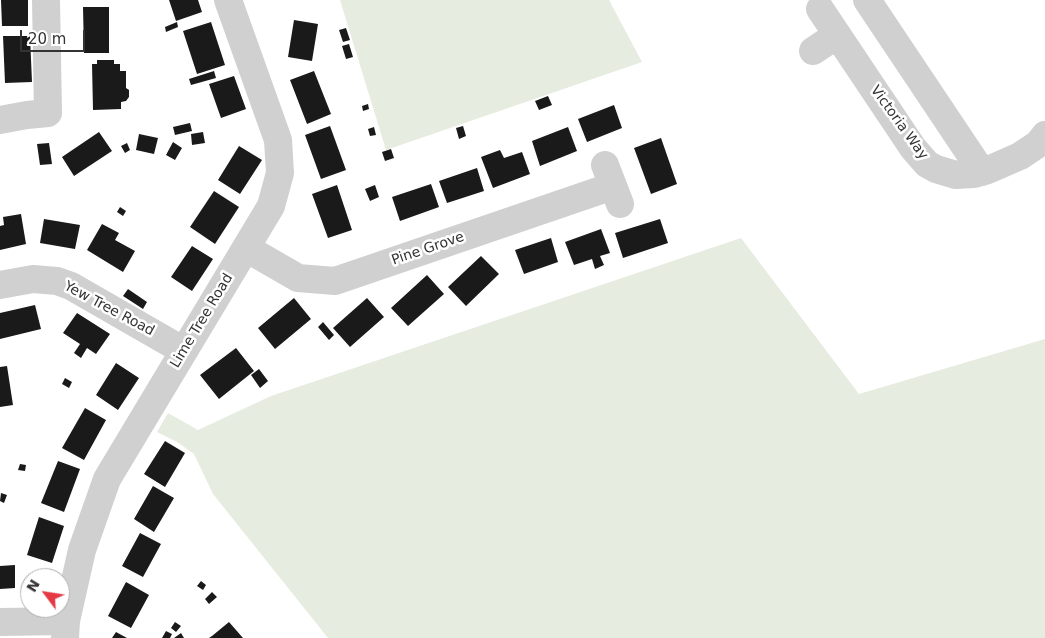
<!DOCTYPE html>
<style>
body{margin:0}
#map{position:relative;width:1045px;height:638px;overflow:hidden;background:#fff;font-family:"DejaVu Sans",sans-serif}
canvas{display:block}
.north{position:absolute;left:20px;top:568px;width:50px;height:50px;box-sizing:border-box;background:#fff;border:1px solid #adadad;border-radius:50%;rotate:301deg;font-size:14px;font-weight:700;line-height:20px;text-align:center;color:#333}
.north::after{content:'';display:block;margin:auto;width:18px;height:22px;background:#e63946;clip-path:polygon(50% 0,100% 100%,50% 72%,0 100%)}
.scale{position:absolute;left:20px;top:30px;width:65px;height:22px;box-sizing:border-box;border:2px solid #333;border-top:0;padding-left:6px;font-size:15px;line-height:18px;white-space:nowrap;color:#333;-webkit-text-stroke:4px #fff;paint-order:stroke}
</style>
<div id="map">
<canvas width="1045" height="638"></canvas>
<div class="north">N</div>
<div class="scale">20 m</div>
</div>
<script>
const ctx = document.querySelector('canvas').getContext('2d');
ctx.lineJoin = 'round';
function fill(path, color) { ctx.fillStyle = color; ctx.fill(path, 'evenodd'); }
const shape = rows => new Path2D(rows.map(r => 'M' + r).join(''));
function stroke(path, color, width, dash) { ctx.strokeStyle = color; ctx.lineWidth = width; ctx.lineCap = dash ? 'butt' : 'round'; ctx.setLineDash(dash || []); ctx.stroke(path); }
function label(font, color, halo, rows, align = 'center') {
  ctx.font = font + ' "DejaVu Sans",sans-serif'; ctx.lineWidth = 5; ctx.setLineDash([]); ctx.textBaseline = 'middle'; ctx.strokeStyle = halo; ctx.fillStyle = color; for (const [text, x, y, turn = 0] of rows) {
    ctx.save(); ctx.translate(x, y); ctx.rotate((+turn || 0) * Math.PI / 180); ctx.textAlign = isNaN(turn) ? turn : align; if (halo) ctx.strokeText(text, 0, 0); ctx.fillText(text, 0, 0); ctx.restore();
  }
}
const green = shape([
 [340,0,609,0,642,62,386,150],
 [741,238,859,394,1045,339,1045,638,328,638,213,494,194,454,177,442,157,432,168,413,198,430,271,396]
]);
const building = shape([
 [1,0,28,0,28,26,2,26],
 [169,0,198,0,202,12,176,21],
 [83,7,109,7,109,53,84,53],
 [294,20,318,24,312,61,288,57],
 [177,22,178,27,166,32,165,27],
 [211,22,225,65,197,74,183,31],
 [346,28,350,40,343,42,339,30],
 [3,36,30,36,32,82,5,83],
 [349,44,353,57,346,59,342,46],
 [97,60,114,60,114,64,120,64,120,71,126,71,126,88,129,90,129,97,126,101,121,102,121,109,93,110,92,64,97,64],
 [214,71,216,78,191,85,189,79],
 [314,71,331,114,307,124,290,80],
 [234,76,246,109,221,118,209,84],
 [548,96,552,105,539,110,535,101],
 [368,104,369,109,363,111,362,106],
 [614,105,622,128,587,142,578,119],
 [190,123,192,131,175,135,173,127],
 [330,126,346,170,321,179,305,135],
 [463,126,466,136,459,139,456,128],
 [374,127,376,135,370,136,368,129],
 [568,127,577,151,540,166,532,141],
 [99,132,112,151,74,176,62,157],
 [203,132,205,143,192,145,191,134],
 [139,134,158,138,154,154,136,150],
 [661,138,677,184,651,194,634,148],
 [173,142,182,148,175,160,166,155],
 [49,143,52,164,40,165,37,144],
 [127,143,130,150,125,153,121,146],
 [239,146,262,160,240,194,218,180],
 [391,149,394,158,385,161,382,152],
 [500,150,504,158,522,152,530,174,493,188,481,157],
 [477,168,484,191,447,203,439,181],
 [431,184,439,207,400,221,392,197],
 [337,185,352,230,328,238,312,194],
 [375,185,379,197,370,201,365,189],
 [214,191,239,207,215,244,190,227],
 [120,207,126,211,123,216,117,212],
 [21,214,26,244,0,250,0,226,4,225,3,217],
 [44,219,80,225,75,249,40,243],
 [660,219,668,243,623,258,615,233],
 [102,224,119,233,115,240,135,251,123,272,87,250],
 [601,229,610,253,600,256,604,265,595,269,592,259,574,265,565,242],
 [551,238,558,262,524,274,515,250],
 [192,246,213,259,192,291,171,277],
 [481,256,499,274,466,306,448,287],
 [427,275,444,294,408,326,391,308],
 [128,289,147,302,143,309,123,296],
 [294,298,311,319,275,349,258,328],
 [367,298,384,317,350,347,333,328],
 [35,305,41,329,0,339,0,313],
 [77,313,110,334,96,354,87,348,81,358,74,353,80,344,63,333],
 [323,322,334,335,329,340,318,327],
 [236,348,254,371,219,399,200,375],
 [116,363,139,378,118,410,96,395],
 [7,366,13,405,0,407,0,367],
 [259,369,268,381,260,388,251,375],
 [65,378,72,382,69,388,62,384],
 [85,408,106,420,84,460,62,448],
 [165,441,185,453,165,487,144,474],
 [58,461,80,469,64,512,41,503],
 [20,464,26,465,25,471,18,470],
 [153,486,174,498,154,532,134,519],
 [1,493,7,495,4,503,0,501],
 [39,517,64,526,52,563,27,555],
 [140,533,161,544,143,577,122,566],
 [15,565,15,588,0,589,0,566],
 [201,581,206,585,203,590,197,586],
 [126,582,149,595,131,628,108,616],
 [212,592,217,597,209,604,205,599],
 [175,622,181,626,176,632,171,628],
 [229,622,243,638,209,638,212,636],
 [166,631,172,634,170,638,162,638],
 [116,632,127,638,112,638],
 [181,633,184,638,174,638]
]);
const minor = shape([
 [867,0,982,172],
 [820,9,913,148,927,164,936,169,956,175,974,174,988,170,1020,156,1038,144,1045,135],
 [813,51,837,35],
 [0,120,27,115,48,113,46,0],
 [605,165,620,204],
 [246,248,298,278,335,281,613,186],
 [0,285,33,279,57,281,71,286,184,351],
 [0,622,66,621],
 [65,638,66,621,82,550,107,479,271,206,280,173,278,140,228,0]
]);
const streetNames = [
 ["Victoria Way",899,123,54],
 ["Pine Grove",428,249,-19],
 ["Yew Tree Road",109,309,28],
 ["Lime Tree Road",202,321,-59]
];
fill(green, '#e6ecdf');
fill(building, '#1a1a1a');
stroke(minor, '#d0d0d0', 28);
label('14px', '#333', '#fff', streetNames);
</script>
